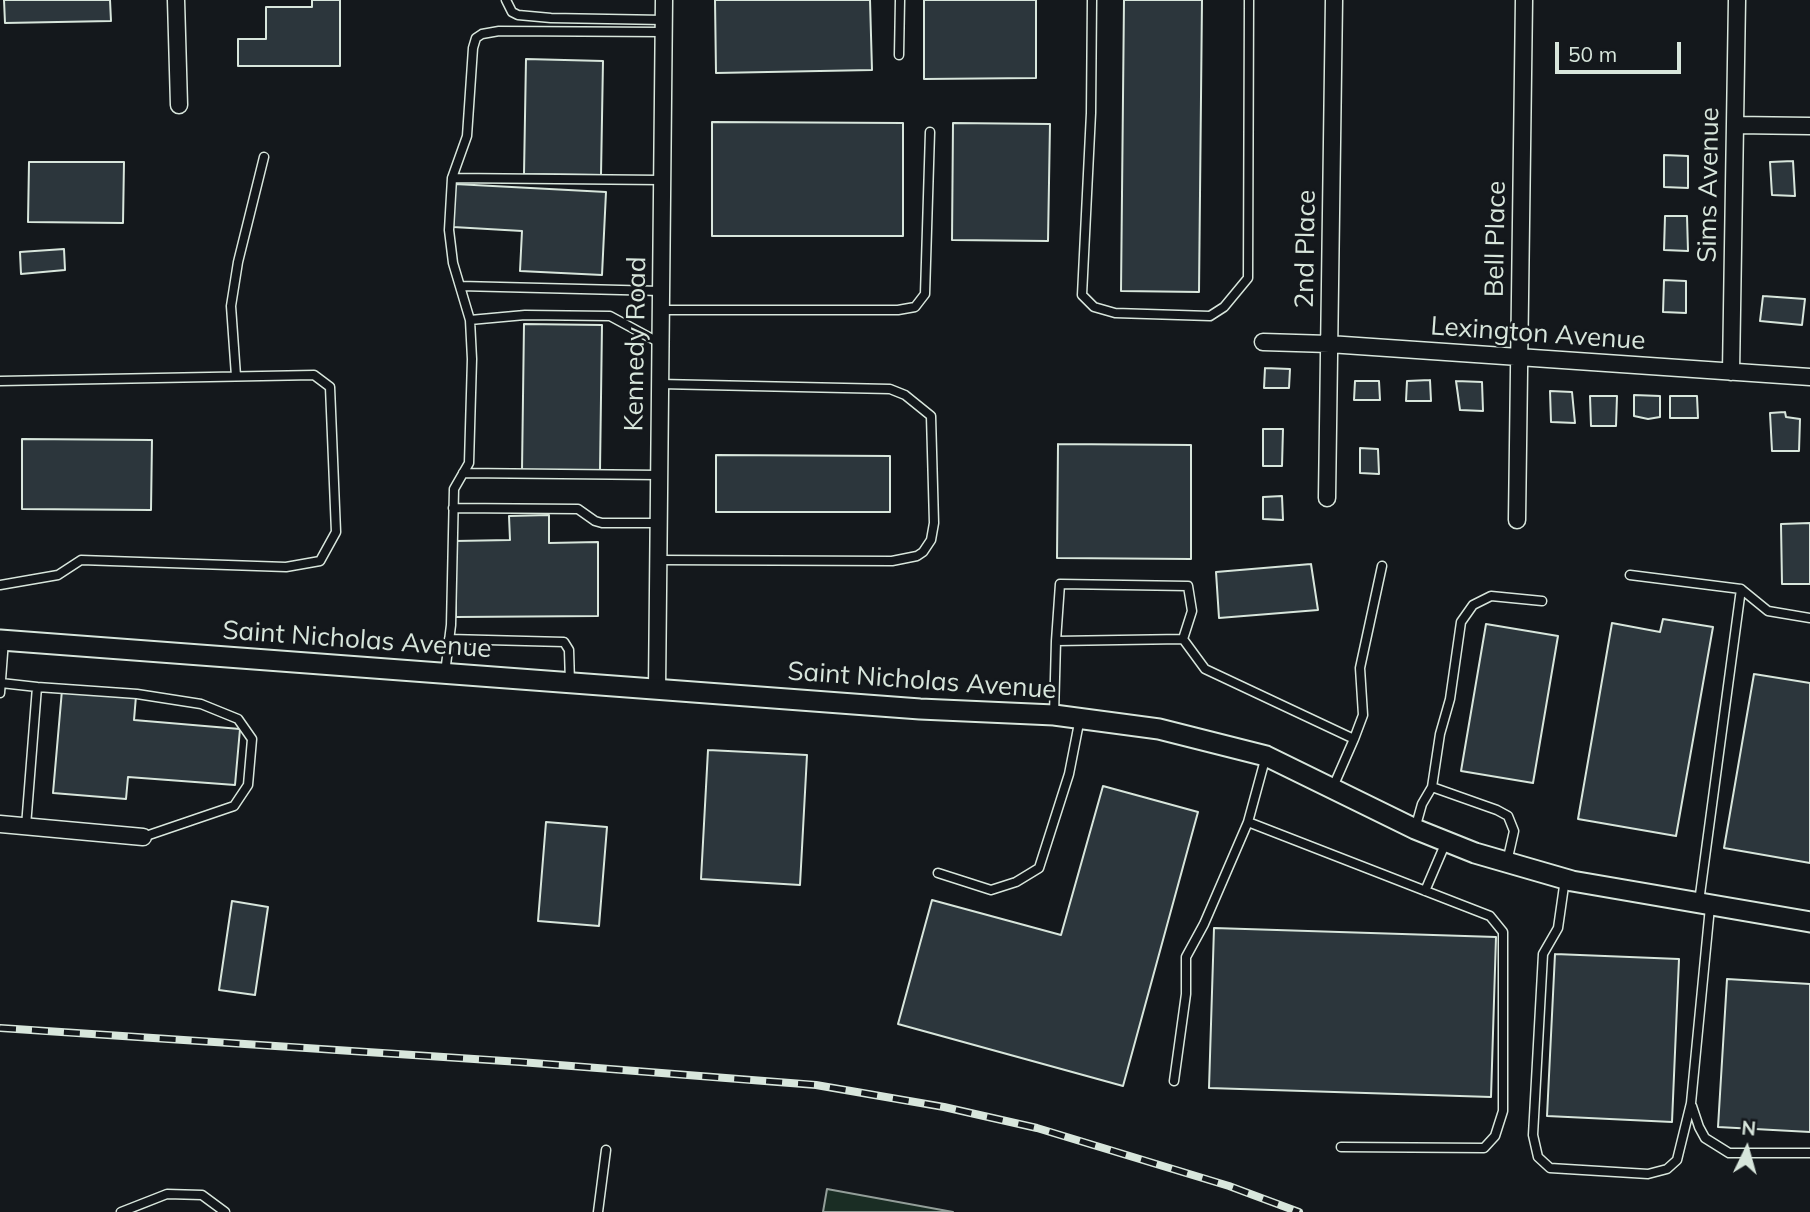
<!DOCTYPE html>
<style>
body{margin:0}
#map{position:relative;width:1810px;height:1212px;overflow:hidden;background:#14181c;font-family:Mulish,sans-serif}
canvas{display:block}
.north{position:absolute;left:1712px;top:1114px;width:70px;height:70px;-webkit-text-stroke:5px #14181c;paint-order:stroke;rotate:5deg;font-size:19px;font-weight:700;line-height:28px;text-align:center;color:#d8e6dc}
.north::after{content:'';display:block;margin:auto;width:24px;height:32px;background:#d8e6dc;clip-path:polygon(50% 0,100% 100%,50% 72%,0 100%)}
.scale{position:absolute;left:1555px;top:42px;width:126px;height:32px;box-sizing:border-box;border:4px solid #d8e6dc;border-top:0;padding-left:9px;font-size:21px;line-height:24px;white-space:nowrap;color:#d8e6dc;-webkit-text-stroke:5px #14181c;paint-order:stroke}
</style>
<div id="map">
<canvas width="1810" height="1212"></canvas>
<div class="north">N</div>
<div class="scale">50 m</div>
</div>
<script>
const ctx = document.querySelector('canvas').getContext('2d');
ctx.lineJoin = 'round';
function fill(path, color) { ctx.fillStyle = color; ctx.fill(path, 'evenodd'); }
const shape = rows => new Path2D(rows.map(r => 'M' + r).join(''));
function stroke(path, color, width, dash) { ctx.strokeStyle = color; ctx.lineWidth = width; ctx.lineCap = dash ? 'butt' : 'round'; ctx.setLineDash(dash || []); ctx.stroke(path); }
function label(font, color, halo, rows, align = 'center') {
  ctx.font = font + ' Mulish,sans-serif'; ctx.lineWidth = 5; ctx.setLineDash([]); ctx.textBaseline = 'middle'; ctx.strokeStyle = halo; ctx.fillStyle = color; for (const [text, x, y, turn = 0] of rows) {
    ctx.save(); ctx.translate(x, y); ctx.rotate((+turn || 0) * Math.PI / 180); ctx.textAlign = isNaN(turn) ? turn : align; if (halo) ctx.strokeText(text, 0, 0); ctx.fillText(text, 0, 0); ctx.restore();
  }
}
const green = shape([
 [827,1189,953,1212,823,1212,827,1189]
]);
const building = shape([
 [4,0,110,0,111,21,5,23,4,0],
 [312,0,340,0,340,66,238,66,238,39,266,39,266,7,312,7,312,0],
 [715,0,870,0,872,70,716,73,715,0],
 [924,0,1036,0,1036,78,924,79,924,0],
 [1124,0,1202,0,1199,292,1121,291,1124,0],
 [526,59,603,61,601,175,524,174,526,59],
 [712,122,903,123,903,236,712,236,712,122],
 [953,123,1050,124,1048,241,952,240,953,123],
 [1664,155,1688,156,1688,188,1664,187,1664,155],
 [1793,161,1795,196,1772,195,1770,162,1793,161],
 [29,162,124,162,123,223,28,222,29,162],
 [455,184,606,192,602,275,520,271,522,231,453,227,455,184],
 [1665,216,1687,216,1688,251,1664,250,1665,216],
 [64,249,65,270,21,274,20,252,64,249],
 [1664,280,1686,281,1686,313,1663,312,1664,280],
 [1763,296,1805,299,1802,325,1760,321,1763,296],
 [524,324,602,325,600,470,522,470,524,324],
 [1265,368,1290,369,1289,388,1264,388,1265,368],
 [1430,380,1431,401,1406,401,1407,381,1430,380],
 [1355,381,1379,381,1380,400,1354,400,1355,381],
 [1456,381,1482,382,1483,411,1460,410,1456,381],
 [1550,391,1572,392,1575,423,1551,422,1550,391],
 [1634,395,1660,396,1660,417,1648,419,1634,416,1634,395],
 [1590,396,1617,396,1616,426,1591,426,1590,396],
 [1670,396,1697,396,1698,418,1670,418,1670,396],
 [1785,412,1786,417,1800,419,1799,451,1772,451,1770,413,1785,412],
 [1263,429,1283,429,1282,466,1263,466,1263,429],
 [22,439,152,440,151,510,22,509,22,439],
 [1058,444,1191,445,1191,559,1057,558,1058,444],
 [1360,448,1378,449,1379,474,1360,473,1360,448],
 [716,455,890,456,890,512,716,512,716,455],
 [1282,496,1283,520,1263,519,1263,497,1282,496],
 [549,515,549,543,598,542,598,616,456,617,455,541,510,540,509,516,549,515],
 [1810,523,1810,584,1782,584,1781,524,1810,523],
 [1311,564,1318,610,1219,618,1216,572,1311,564],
 [1663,619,1713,627,1676,836,1578,819,1612,623,1660,632,1663,619],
 [1486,624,1558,636,1533,783,1461,771,1486,624],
 [1754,674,1810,683,1810,863,1724,848,1754,674],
 [62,690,136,696,134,720,240,729,235,785,128,777,126,799,53,793,62,690],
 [708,750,807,755,800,885,701,879,708,750],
 [1103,786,1198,812,1123,1086,898,1024,932,900,1061,935,1103,786],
 [546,822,607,827,599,926,538,921,546,822],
 [232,901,268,907,255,995,219,990,232,901],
 [1214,928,1496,937,1491,1097,1209,1088,1214,928],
 [1555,954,1679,959,1672,1122,1547,1116,1555,954],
 [1727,979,1810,984,1810,1132,1718,1127,1727,979]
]);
const service = shape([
 [506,0,512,12,518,15,551,18,664,20],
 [1092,0,1091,113,1082,295,1094,307,1115,313,1210,316,1224,307,1248,278,1249,0],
 [899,55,900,0],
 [452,178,662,180],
 [460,286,661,291],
 [661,310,898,310,915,307,925,294,930,132],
 [470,320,525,315,610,316,660,343],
 [236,376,231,306,238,262,264,157],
 [0,381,314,375,330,387,336,532,320,561,286,567,81,560,58,575,0,585],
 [463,473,659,475],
 [453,508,578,509,595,521,602,523,658,523],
 [658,560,892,561,917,556,923,552,931,540,934,523,931,416,905,395,890,389,660,384],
 [1630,575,1741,589,1699,902],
 [1741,589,1768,611,1810,618],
 [449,639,564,642,569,650,570,683],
 [1056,641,1060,584,1188,586,1192,611,1183,639],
 [445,673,451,625,454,489,469,463,472,359,470,320,453,263,449,230,452,178,467,136,473,48,476,38,482,34,499,31,664,32],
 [1,683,37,687,26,826],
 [37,687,137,694,201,704,238,719,252,739,248,785,234,806,143,837],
 [0,693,4,640],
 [1054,715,1056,641,1183,639,1205,669,1354,739,1333,787],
 [1354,739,1363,715,1360,668,1382,566],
 [1432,787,1497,810,1508,816,1514,831,1507,862],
 [1248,822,1490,916,1503,932,1503,1111,1495,1136,1484,1148,1341,1147],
 [1415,829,1422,804,1432,787,1440,734,1450,699,1461,622,1473,605,1491,596,1542,601],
 [938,873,991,890,1016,882,1039,868,1069,774,1080,718],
 [1565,879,1558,928,1543,954,1533,1135,1538,1157,1550,1168,1648,1174,1667,1169,1677,1160,1691,1103,1710,907],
 [1425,891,1446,842],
 [1174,1081,1186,994,1186,957,1204,924,1248,822,1266,756],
 [1692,1106,1699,1127,1705,1138,1729,1153,1810,1153],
 [121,1212,167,1194,202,1195,225,1212],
 [598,1212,606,1150]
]);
const minor = shape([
 [176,0,179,105],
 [1735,125,1810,126],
 [1263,342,1329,344,1810,377],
 [1731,372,1737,0],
 [1327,498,1334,0],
 [1517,520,1524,0],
 [657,689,664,0],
 [0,824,143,837]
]);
const tertiary = shape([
 [0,640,920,709,1054,715,1159,729,1266,756,1415,829,1475,853,1572,881,1810,922]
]);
const rail = shape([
 [0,1028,520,1062,816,1085,944,1107,1037,1128,1229,1186,1299,1212]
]);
const streetNames = [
 ["Sims Avenue",1709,185,-89],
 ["Bell Place",1496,239,-89],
 ["2nd Place",1306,249,-89],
 ["Lexington Avenue",1538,334,4],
 ["Kennedy Road",636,344,-89],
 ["Saint Nicholas Avenue",357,640,4],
 ["Saint Nicholas Avenue",922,681,4]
];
fill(green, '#1a2d24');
stroke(green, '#939e99', 2);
fill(building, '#2c363c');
stroke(building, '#d8e6dc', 2);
stroke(service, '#d8e6dc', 11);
stroke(minor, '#d8e6dc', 19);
stroke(tertiary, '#d8e6dc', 23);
stroke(service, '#14181c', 8);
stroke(minor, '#14181c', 16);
stroke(tertiary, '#14181c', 19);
stroke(rail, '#d8e6dc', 8);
stroke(rail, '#14181c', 5, [16]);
label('26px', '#d8e6dc', '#14181c', streetNames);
</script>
